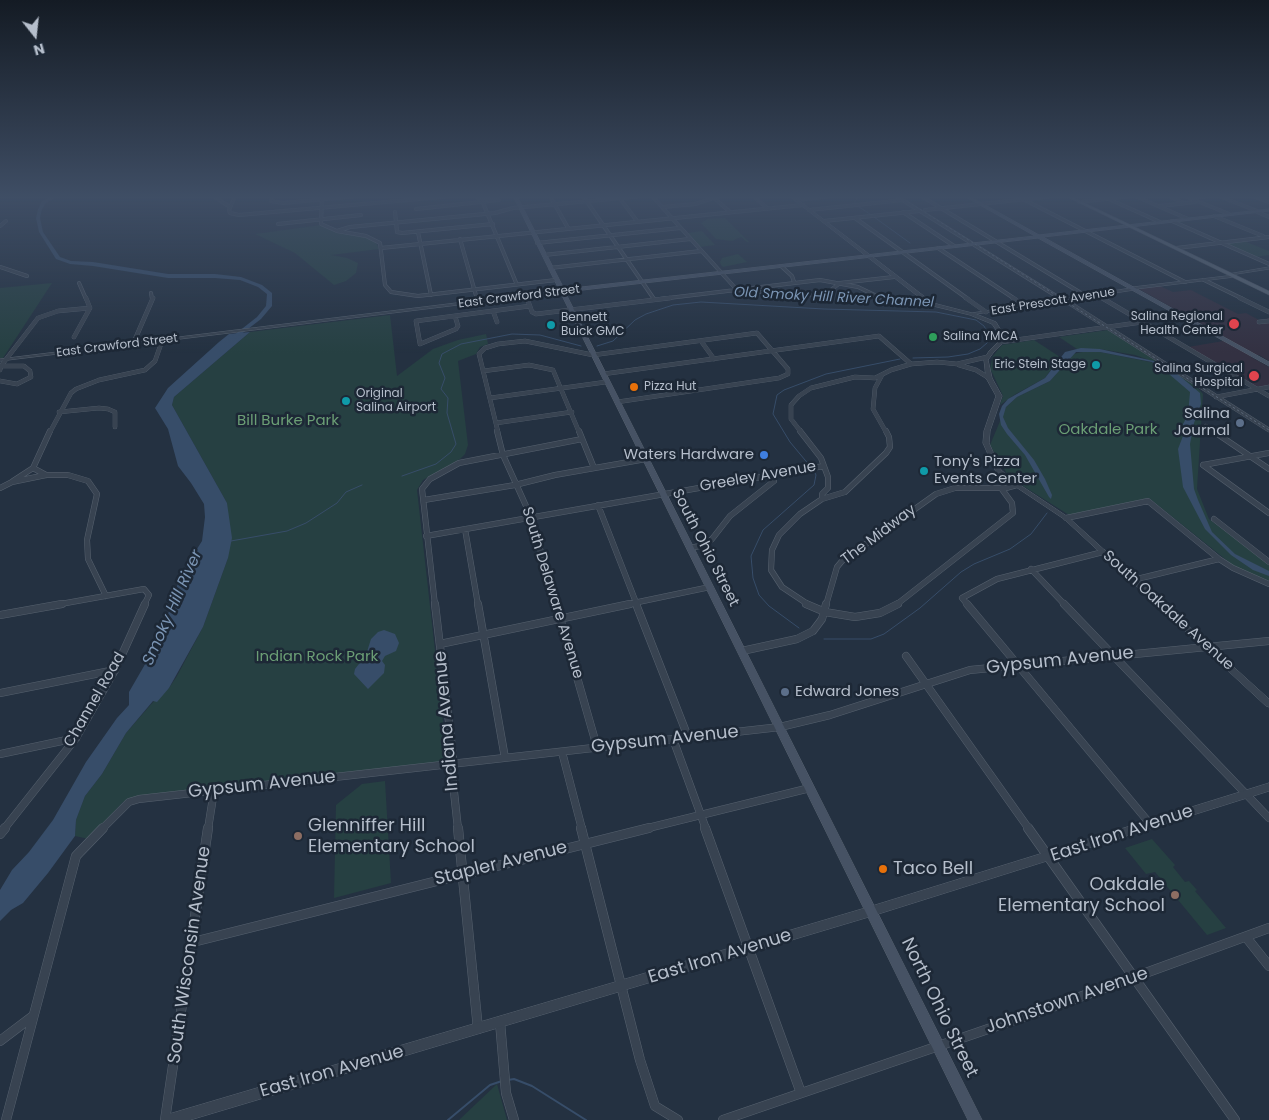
<!DOCTYPE html>
<style>
body{margin:0}
#map{position:relative;width:1269px;height:1120px;overflow:hidden;background:#243141;font-family:Poppins,sans-serif}
canvas{display:block}
.north{position:absolute;left:10px;top:10px;width:50px;height:50px;-webkit-text-stroke:4px #1d2836;paint-order:stroke;rotate:164deg;font-size:14px;font-weight:700;line-height:20px;text-align:center;color:#b5becb}
.north::after{content:'';display:block;margin:auto;width:18px;height:22px;background:#b5becb;clip-path:polygon(50% 0,100% 100%,50% 72%,0 100%)}
</style>
<div id="map">
<canvas width="1269" height="1120"></canvas>
<div class="north">N</div>
</div>
<script>
const ctx = document.querySelector('canvas').getContext('2d');
ctx.lineJoin = 'round';
function fill(path, color) { ctx.fillStyle = color; ctx.fill(path, 'evenodd'); }
const shape = rows => new Path2D(rows.map(r => 'M' + r).join(''));
function stroke(path, color, width, dash) { ctx.strokeStyle = color; ctx.lineWidth = width; ctx.lineCap = dash ? 'butt' : 'round'; ctx.setLineDash(dash || []); ctx.stroke(path); }
function label(font, color, halo, rows, align = 'center') {
  ctx.font = font + ' Poppins,sans-serif'; ctx.lineWidth = 5; ctx.setLineDash([]); ctx.textBaseline = 'middle'; ctx.strokeStyle = halo; ctx.fillStyle = color; for (const [text, x, y, turn = 0] of rows) {
    ctx.save(); ctx.translate(x, y); ctx.rotate((+turn || 0) * Math.PI / 180); ctx.textAlign = isNaN(turn) ? turn : align; if (halo) ctx.strokeText(text, 0, 0); ctx.fillText(text, 0, 0); ctx.restore();
  }
}
const medical = shape([
 [1160,286,1173,292,1191,290,1238,314,1246,313,1259,320,1269,318,1269,361,1259,355,1251,357,1269,367,1269,386,1255,386,1188,347,1229,340,1139,289]
]);
const green = shape([
 [725,218,749,242,747,242,741,237,732,241,716,239,701,223,707,219],
 [321,225,335,231,366,237,375,240,379,249,331,255,347,258,358,263,356,273,346,281,334,285,295,253,255,234],
 [702,231,715,245,700,247,687,233],
 [1244,241,1269,251,1269,255,1255,257,1225,243],
 [738,254,747,262,723,267,721,265,720,262,722,258],
 [52,283,3,358,0,358,0,288],
 [390,315,397,376,433,349,458,340,486,334,488,344,480,347,476,354,458,361,468,445,465,454,460,459,423,480,417,490,446,749,444,757,440,763,138,796,123,802,89,839,75,836,76,820,85,796,102,774,126,733,154,701,169,688,177,676,203,627,228,558,227,503,172,405,174,397,250,332],
 [1108,330,1190,380,1203,394,1197,489,1209,519,1269,565,1269,581,1235,567,1149,498,1069,515,1009,477,990,445,1006,407,1017,397,1050,381,1073,354,1087,351,1100,352,1160,364,1135,355,1100,349,1077,349,1059,337],
 [1034,340,1060,357,1045,378,1014,395,1000,405,1003,396,990,368,993,356,1002,345],
 [385,781,391,883,334,898,336,805,362,784],
 [1152,839,1175,865,1173,867,1185,882,1189,881,1197,890,1195,891,1226,928,1207,935,1155,872,1146,874,1125,848],
 [497,1084,507,1120,459,1120]
]);
const water = shape([
 [250,332,174,397,172,405,227,503,232,538,228,558,203,627,169,688,157,702,153,701,126,733,102,774,85,796,76,820,75,836,48,873,23,903,11,910,0,921,0,890,12,870,29,852,53,820,86,762,117,718,129,705,129,692,155,647,177,591,177,586,181,574,202,541,205,517,204,504,191,483,178,466,168,429,155,408,168,388,219,342,229,334],
 [1081,348,1100,349,1154,361,1175,372,1200,393,1201,404,1194,423,1190,444,1194,489,1198,500,1212,532,1235,554,1269,571,1269,576,1253,570,1231,555,1205,529,1183,487,1178,449,1183,436,1183,424,1188,415,1190,392,1169,374,1152,362,1100,352,1076,352,1050,381,1017,397,1006,407,1003,417,1008,428,1034,460,1045,479,1052,495,1051,499,1049,497,1025,455,1007,434,1001,425,999,414,1002,406,1008,399,1045,378,1065,352],
 [384,630,395,634,399,643,396,651,385,656,382,661,385,665,384,673,368,689,354,674,355,669,366,655,371,639,378,632]
]);
const streamFar1 = shape([
 [854,204,858,196],
 [859,207,870,214],
 [874,217,910,243],
 [597,346,613,341,635,320,646,314,673,305,701,302,824,309,936,312,976,320,984,326,990,337,987,343,980,349,968,354,948,357,913,358],
 [810,466,790,442,773,414,777,395,784,390,826,374,900,359],
 [402,476,436,464,451,452,456,444,447,413,448,398,441,389,445,378,439,363,442,354,461,344,512,334,540,335,581,346],
 [231,541,287,531,306,523,337,503,346,492,362,485],
 [799,628,769,606,759,595,753,578,751,556,763,530,814,485,816,475,814,471],
 [824,639,871,639,884,634,920,608,961,572,974,564,1010,549,1031,534,1047,513]
]);
const stream = shape([
 [508,1080,514,1079,532,1086,586,1120],
 [448,1120,490,1085,502,1081]
]);
const river = shape([
 [53,196,58,196,46,203,42,209,40,218,43,232,60,257,71,261,93,262,168,274,215,274,241,277,262,285,272,293,272,306,261,319,231,342,228,340,229,339,257,317,266,306,267,294,258,287,240,280,215,278,168,278,93,266,70,264,56,259,39,232,36,218,38,209,42,201,53,196]
]);
const minorFar4 = shape([
 [213,196,230,207],
 [235,196,229,210,230,213,239,215,453,196],
 [271,196,271,201,283,203,358,196],
 [322,196,321,224,337,231,366,236,380,243,385,285,391,292,418,296,556,280],
 [476,196,483,203,517,285],
 [550,196,568,228],
 [583,196,654,299],
 [618,196,637,221],
 [652,196,737,290],
 [712,196,730,212],
 [753,196,767,208],
 [896,196,1061,299],
 [921,196,1086,296],
 [1017,196,1185,282],
 [1102,196,1160,222],
 [1135,196,1188,219],
 [1168,196,1182,202],
 [1185,196,1229,214],
 [1219,196,1257,211],
 [1252,196,1269,202],
 [1192,198,1211,196],
 [796,200,833,196],
 [1079,202,1132,196],
 [980,204,1055,196],
 [1160,206,1195,202],
 [662,207,695,204,720,196],
 [416,209,499,200,481,200],
 [809,210,903,200],
 [925,210,981,204],
 [1255,211,1269,217],
 [395,212,397,232,402,233,493,224],
 [903,212,954,246],
 [1214,216,1263,236],
 [855,218,968,299],
 [824,221,919,211],
 [1172,221,1269,264],
 [278,224,361,215],
 [0,226,6,221],
 [337,231,350,227,495,213,513,208,644,196],
 [418,232,431,295],
 [460,239,477,299],
 [537,243,680,228],
 [381,248,803,205],
 [938,248,1015,299],
 [1177,248,1269,237],
 [544,255,690,239],
 [781,266,792,276,794,282],
 [0,267,27,276],
 [550,268,701,251],
 [1204,280,1243,299],
 [79,283,86,299],
 [746,291,823,296,840,283,894,277],
 [151,293,152,299],
 [1097,295,1104,299],
 [526,296,527,299],
 [660,299,820,280,858,287,883,299]
]);
const minorFar3 = shape([
 [477,298,478,302],
 [527,298,532,312,536,314,670,298],
 [881,298,900,305,931,304],
 [966,298,986,312],
 [1013,298,1025,306],
 [1059,298,1062,300],
 [1102,298,1269,396],
 [1240,298,1269,312],
 [1063,299,1269,430],
 [493,311,497,322],
 [1259,322,1269,321],
 [74,337,90,308,86,298],
 [701,341,714,359],
 [1001,342,1143,322],
 [133,344,153,298],
 [420,344,416,321,530,306],
 [420,344,456,329,458,326,455,316],
 [959,365,976,370,989,378],
 [1,366,38,318,58,311,90,308],
 [0,370,1,366,24,366,30,371,31,377,17,384,0,381],
 [483,371,529,365,553,370,579,432],
 [603,374,879,336,911,364],
 [882,375,875,388,873,409,886,432],
 [1216,397,1269,387],
 [490,398,606,382],
 [59,412,99,408,108,409,115,412,115,427],
 [496,423,572,412],
 [1206,426,1215,432],
 [50,432,71,393,76,389,99,380,145,370,155,361,162,341],
 [498,432,479,354,485,348,498,344,525,341,593,355,757,333,788,369,788,374,779,378,617,402],
 [801,432,791,419,791,405,799,396,811,388,855,377,875,378,891,370,911,364,937,362,957,364,987,357]
]);
const minorFar2 = shape([
 [497,431,503,455,531,517,556,605],
 [579,431,594,468],
 [800,431,821,458,828,477,828,488,822,494,822,499,800,514,779,535,772,550,771,570,782,587,809,605],
 [1213,431,1269,469],
 [1203,465,1269,513],
 [1203,465,1269,453],
 [33,468,50,431],
 [13,481,33,468,46,475],
 [0,488,12,482,46,475,68,475,88,481,97,494,87,540,88,559,106,596],
 [822,499,845,492,886,453,890,447,889,437,886,431],
 [424,500,515,485,555,475,646,459],
 [598,505,637,605],
 [1066,518,1148,501,1219,559,1233,568,1269,584],
 [1214,519,1269,562],
 [465,529,478,605],
 [426,536,824,466],
 [690,548,704,545,712,539,730,516,774,481,771,475],
 [1031,569,1065,605],
 [1133,580,1219,559],
 [55,605,144,589,149,595,144,605],
 [435,605,422,489,430,479,459,463,582,439],
 [624,605,710,587],
 [826,605,837,567,842,561,936,494,955,488,1006,488,1017,485],
 [896,605,1013,513,1012,503,1001,488],
 [968,605,962,598,997,579,1103,552]
]);
const minorFar1 = shape([
 [435,604,453,756,451,764,458,829],
 [478,604,505,758],
 [556,604,597,747],
 [636,604,688,737],
 [806,604,825,612,855,617,880,613,898,604],
 [967,604,1151,825],
 [1064,604,1269,818],
 [0,615,62,604],
 [440,644,630,604],
 [742,651,797,639,813,631,822,619,826,604],
 [906,656,1029,829],
 [0,693,115,670],
 [673,739,706,829],
 [562,752,582,829],
 [0,754,76,738],
 [4,829,76,738,115,670,145,604],
 [102,829,129,802,139,799,780,727,830,715,970,670,1269,641],
 [208,829,214,791],
 [644,829,810,788]
]);
const minor = shape([
 [458,828,478,1029],
 [581,828,640,1060,655,1106,678,1120],
 [705,828,801,1093],
 [1028,828,1235,1120],
 [0,834,5,828],
 [1246,937,1269,966],
 [193,942,649,828],
 [500,1022,506,1093,514,1120],
 [0,1041,33,1016],
 [6,1120,76,856,103,828],
 [165,1120,208,828],
 [723,1120,1055,1006,1269,928]
]);
const tertiary = shape([
 [789,196,793,196,933,303,972,313,1131,288,1133,287,1235,275,1236,276,1234,277,1136,289,1134,290,976,314,996,322,1005,337,1003,343,993,353,988,360,992,378,1002,396,990,431,989,443,1001,470,1014,481,1068,517,1269,699,1269,707,1266,706,1064,519,1010,483,996,472,983,443,984,431,996,396,986,378,984,360,989,351,999,341,1001,337,992,324,970,315,929,305,789,196],
 [1269,267,1269,269,1230,275,1228,274,1269,267],
 [562,290,564,290,564,292,0,361,0,359,562,290],
 [1269,783,1269,791,872,916,190,1120,163,1120,165,1116,169,1114,872,906,1269,783]
]);
const secondary = shape([
 [513,196,517,196,564,289,1035,236,964,196,969,196,1039,235,1269,209,1269,211,1043,237,1269,362,1269,366,1038,238,565,292,982,1120,968,1120,513,196]
]);
const primary = shape([
 [1065,196,1070,196,1269,291,1269,295,1065,196]
]);
const rail = shape([
 [899,196,1269,430]
]);
const markers = [
 [1234,324,6,"#e0444e"],
 [551,325,5,"#0f9aa8"],
 [933,337,5,"#2e9e5b"],
 [1096,365,5,"#0f9aa8"],
 [1254,376,6,"#e0444e"],
 [634,387,5,"#e8710a"],
 [346,401,5,"#0f9aa8"],
 [1240,423,5,"#5c6f8a"],
 [764,455,5,"#3f7fe0"],
 [924,471,5,"#0f9aa8"],
 [785,692,5,"#5c6f8a"],
 [298,836,5,"#8d6e63"],
 [883,869,5,"#e8710a"],
 [1175,895,5,"#8d6e63"]
];
const farStreetnames = [
 ["East Crawford Street",519,297,-7],
 ["East Prescott Avenue",1053,302,-9],
 ["East Crawford Street",117,346,-7]
];
const farPoinames = [
 ["Salina Regional",1223,317,"right"],
 ["Health Center",1223,331,"right"],
 ["Bennett",561,318],
 ["Buick GMC",561,332],
 ["Salina YMCA",943,337],
 ["Eric Stein Stage",1086,365,"right"],
 ["Salina Surgical",1243,369,"right"],
 ["Hospital",1243,383,"right"],
 ["Pizza Hut",644,387],
 ["Original",356,394],
 ["Salina Airport",356,408]
];
const farWaternames = [
 ["Old Smoky Hill River Channel",834,298,3]
];
const poiNames = [
 ["Salina",1230,414],
 ["Journal",1230,431],
 ["Waters Hardware",754,455],
 ["Tony's Pizza",934,462,"left"],
 ["Events Center",934,479,"left"],
 ["Edward Jones",795,692,"left"]
];
const parkNames = [
 ["Bill Burke Park",288,421],
 ["Oakdale Park",1108,430],
 ["Indian Rock Park",317,657]
];
const streetNames = [
 ["Greeley Avenue",758,477,-10],
 ["The Midway",879,535,-37],
 ["South Ohio Street",705,548,63],
 ["South Delaware Avenue",552,593,73],
 ["South Oakdale Avenue",1168,611,42],
 ["Channel Road",95,700,-60]
];
const waterNames = [
 ["Smoky Hill River",173,608,-66]
];
const nearStreetnames = [
 ["Gypsum Avenue",1060,661,-6],
 ["Indiana Avenue",447,721,-95],
 ["Gypsum Avenue",665,740,-6],
 ["Gypsum Avenue",262,785,-6],
 ["East Iron Avenue",1122,834,-18],
 ["Stapler Avenue",501,864,-14],
 ["South Wisconsin Avenue",190,955,-82],
 ["East Iron Avenue",720,957,-17],
 ["Johnstown Avenue",1067,1001,-19],
 ["North Ohio Street",939,1008,64],
 ["East Iron Avenue",332,1072,-16]
];
const nearPoinames = [
 ["Glenniffer Hill",308,826],
 ["Elementary School",308,847],
 ["Taco Bell",893,869],
 ["Oakdale",1165,885,"right"],
 ["Elementary School",1165,906,"right"]
];
fill(medical, '#333142');
fill(green, '#264042');
fill(water, '#374d69');
stroke(streamFar1, '#374d69', 1);
stroke(stream, '#374d69', 2);
fill(river, '#374d69');
stroke(minorFar4, '#56616e', 4);
stroke(minorFar3, '#56616e', 4.5);
stroke(minorFar2, '#56616e', 6);
stroke(minorFar1, '#56616e', 8);
stroke(minor, '#56616e', 10);
stroke(tertiary, '#56616e', 1);
stroke(secondary, '#56616e', 1);
stroke(primary, '#424c5a', 1);
stroke(minorFar4, '#384351', 3);
stroke(minorFar3, '#384351', 4);
stroke(minorFar2, '#384351', 5);
stroke(minorFar1, '#384351', 7);
stroke(minor, '#384351', 9);
fill(tertiary, '#384351');
fill(secondary, '#465264');
fill(primary, '#566271');
stroke(rail, '#5a6778', 1, [2.5, 2.5]);
const sky = ctx.createLinearGradient(0, 0, 0, 353);
sky.addColorStop(0, '#141b24');
sky.addColorStop(0.56, '#3f4e65');
sky.addColorStop(1, '#3f4e6500');
ctx.fillStyle = sky;
ctx.fillRect(0, 0, 1269, 353);
for (const [x, y, r, color] of markers) { const dot = new Path2D(); dot.arc(x, y, r, 0, 2 * Math.PI); ctx.fillStyle = color; ctx.fill(dot); stroke(dot, '#1d2836', 2); }
label('12px', '#b5becb', '#1d2836', farStreetnames);
label('12px', '#b5becb', '#1d2836', farPoinames, 'left');
label('italic 14px', '#7b95b4', '#1d2836', farWaternames);
label('15px', '#b5becb', '#1d2836', poiNames, 'right');
label('15px', '#6b9e75', '#1d2836', parkNames);
label('15px', '#b5becb', '#1d2836', streetNames);
label('italic 16px', '#7b95b4', '#1d2836', waterNames);
label('18px', '#b5becb', '#1d2836', nearStreetnames);
label('18px', '#b5becb', '#1d2836', nearPoinames, 'left');
</script>
